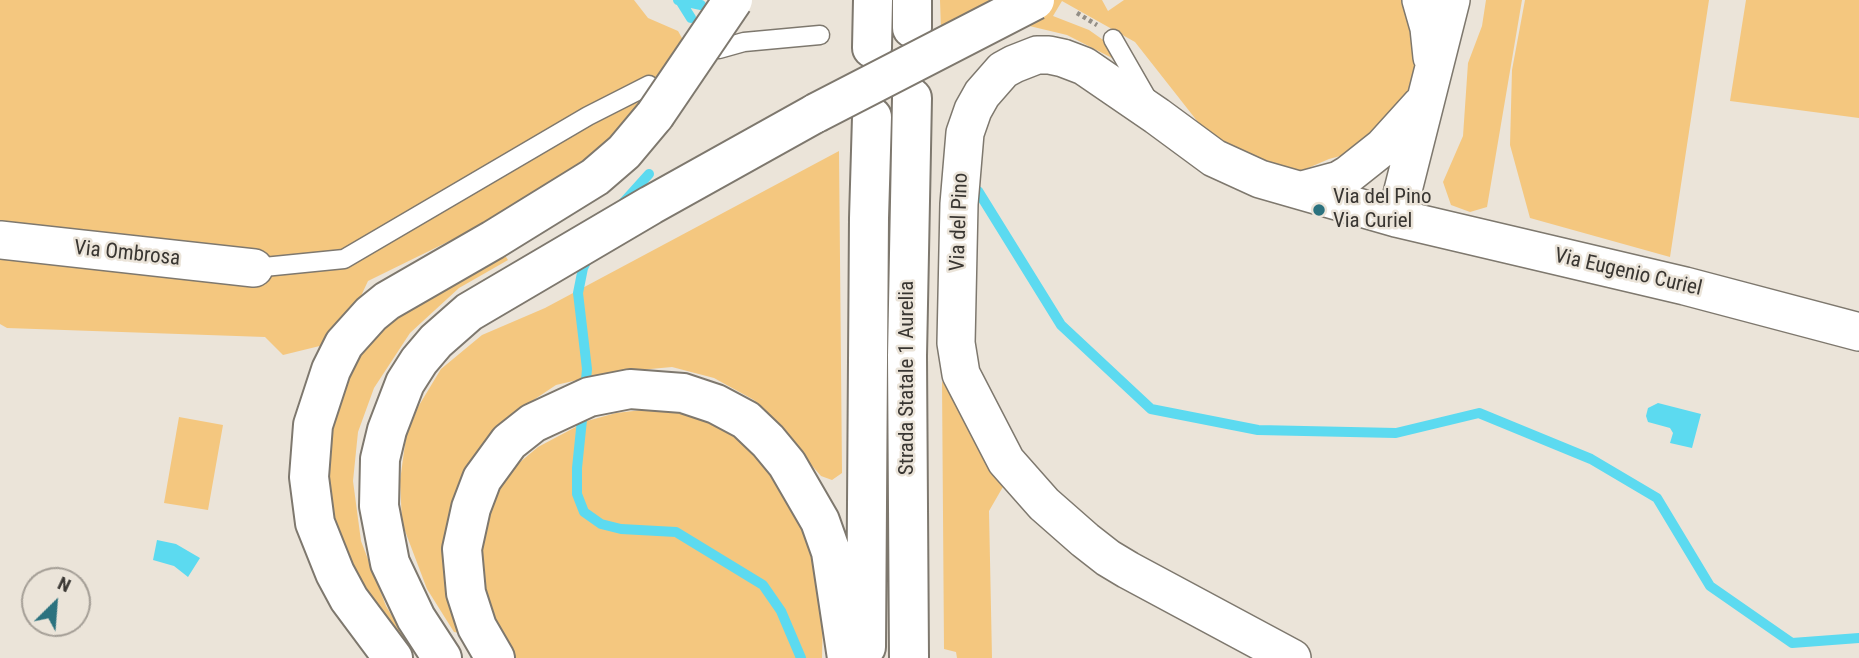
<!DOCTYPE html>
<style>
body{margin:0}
#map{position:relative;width:1859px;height:658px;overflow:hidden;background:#ebe4d9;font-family:"Roboto Condensed",sans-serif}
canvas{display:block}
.north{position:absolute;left:21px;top:567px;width:70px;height:70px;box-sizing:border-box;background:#ebe4d9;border:2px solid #a49e96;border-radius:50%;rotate:25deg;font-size:19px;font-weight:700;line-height:28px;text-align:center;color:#393632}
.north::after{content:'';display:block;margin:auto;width:24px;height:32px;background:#2b727f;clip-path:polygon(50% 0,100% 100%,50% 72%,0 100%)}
</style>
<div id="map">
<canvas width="1859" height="658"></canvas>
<div class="north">N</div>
</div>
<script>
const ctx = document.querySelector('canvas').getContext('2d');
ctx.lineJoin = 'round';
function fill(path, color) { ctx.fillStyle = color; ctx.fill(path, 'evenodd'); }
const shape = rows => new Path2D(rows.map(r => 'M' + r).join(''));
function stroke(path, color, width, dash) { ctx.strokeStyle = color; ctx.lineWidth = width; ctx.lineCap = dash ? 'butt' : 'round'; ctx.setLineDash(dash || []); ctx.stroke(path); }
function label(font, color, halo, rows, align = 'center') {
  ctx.font = font + ' "Roboto Condensed",sans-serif'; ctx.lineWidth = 5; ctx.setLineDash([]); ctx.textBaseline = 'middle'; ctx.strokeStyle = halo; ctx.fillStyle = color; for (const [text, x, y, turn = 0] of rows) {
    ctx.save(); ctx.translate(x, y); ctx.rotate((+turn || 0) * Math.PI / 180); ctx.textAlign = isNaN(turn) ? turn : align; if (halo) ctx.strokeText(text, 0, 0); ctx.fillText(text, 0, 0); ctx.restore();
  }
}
const green = shape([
 [0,0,634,0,648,18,678,31,691,54,596,169,368,281,340,341,283,355,265,337,7,328,0,324],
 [940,0,1102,0,1108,11,1124,0,1409,0,1419,42,1413,79,1397,114,1363,150,1329,159,1301,171,1256,161,1205,131,1135,42,1062,1,1053,16,1089,30,1106,42,1114,59,1067,35,1021,24,941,30],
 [1486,0,1522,0,1487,207,1470,212,1451,205,1443,182,1463,136,1468,63,1482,26],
 [1525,0,1709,0,1670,257,1530,218,1510,145,1512,70],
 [1746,0,1859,0,1859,118,1730,101],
 [839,151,842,473,832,480,821,476,754,400,714,378,672,367,607,373,556,385,511,415,483,451,460,633,454,632,427,589,402,523,400,481,406,437,418,407,441,369,482,335,545,308],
 [501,249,508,260,459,288,410,333,374,388,358,432,353,481,361,541,386,606,407,641,384,630,335,544,322,438,358,353,382,324],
 [942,381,1004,485,989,511,992,658,957,658,956,652,944,649],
 [642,410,668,410,698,418,724,430,749,446,771,472,797,515,817,561,823,612,822,658,510,658,482,600,479,560,489,511,506,474,538,447,587,421,616,413],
 [179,417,223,425,208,510,164,503]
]);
const water = shape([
 [1658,403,1701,414,1692,448,1670,443,1673,433,1670,428,1648,422,1646,416,1648,408],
 [157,540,176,544,200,558,188,577,174,566,153,560]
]);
const stream = shape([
 [678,0,701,5],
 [681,2,691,18],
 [978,191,1061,325,1151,409,1258,430,1396,433,1479,413,1591,459,1657,498,1710,586,1792,643,1859,638],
 [622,204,649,174],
 [585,391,587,369,578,293,583,268,588,258],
 [583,410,577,468,577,494,584,512,601,524,621,529,676,532,763,585,781,611,801,658]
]);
const path = shape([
 [1077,13,1097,25]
]);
const service = shape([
 [1113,39,1148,100],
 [719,49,744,42,820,35],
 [254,268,344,259,588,116,649,85]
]);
const minor = shape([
 [1421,0,1429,28,1432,57],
 [1302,190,1339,180,1349,174,1383,147,1421,105],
 [1396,218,1451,0],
 [0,240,254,268],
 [1292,658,1128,570,1108,558,1085,540,1044,504,1006,461,961,374,956,343,959,204,965,133,973,110,982,94,1003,70,1014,64,1037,55,1049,55,1063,58,1084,66,1157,116,1214,158,1260,179,1396,218,1685,286,1859,332]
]);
const tertiary = shape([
 [442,658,416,618,390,563,379,506,380,459,387,430,405,383,419,361,436,341,469,312,651,205,816,113]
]);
const trunk = shape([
 [912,0,912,28],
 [872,48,873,0],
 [866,647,869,218,872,117],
 [393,658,349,599,335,573,315,523,309,477,313,425,331,370,344,344,371,314,387,301,493,240,595,177,624,152,655,115],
 [495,658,477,627,466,593,462,549,471,508,482,479,509,442,533,423,589,397,630,389,683,393,716,404,746,420,768,441,787,464,820,521,831,552,847,658],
 [909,658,907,356,912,98]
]);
const tertiaryBridge = shape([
 [816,113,1035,0]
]);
const trunkBridge = shape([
 [655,115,733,0]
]);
const markers = [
 [1319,210,7,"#2b727f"]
];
const poiNames = [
 ["Via del Pino",1333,198],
 ["Via Curiel",1333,222]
];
const streetNames = [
 ["Via del Pino",960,222,-88],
 ["Via Ombrosa",127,254,6],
 ["Via Eugenio Curiel",1628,273,13],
 ["Strada Statale 1 Aurelia",908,378,-90]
];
fill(green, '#f4c77f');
fill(water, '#5cdaf0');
stroke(stream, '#5cdaf0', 10);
stroke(service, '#7e786e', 21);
stroke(minor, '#7e786e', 40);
stroke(tertiary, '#7e786e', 42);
stroke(trunk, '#7e786e', 42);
stroke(path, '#938e86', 4.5, [3.5, 3.5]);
stroke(service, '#fff', 18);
stroke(minor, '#fff', 37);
stroke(tertiary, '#fff', 38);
stroke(trunk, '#fff', 38);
stroke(tertiaryBridge, '#7e786e', 42, []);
stroke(trunkBridge, '#7e786e', 42, []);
stroke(tertiaryBridge, '#fff', 38);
stroke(trunkBridge, '#fff', 38);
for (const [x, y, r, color] of markers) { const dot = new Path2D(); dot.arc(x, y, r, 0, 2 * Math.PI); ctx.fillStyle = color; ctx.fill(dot); stroke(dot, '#ebe4d9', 2.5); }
label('21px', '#393632', '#ebe4d9', poiNames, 'left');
label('21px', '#393632', '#ebe4d9', streetNames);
</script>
